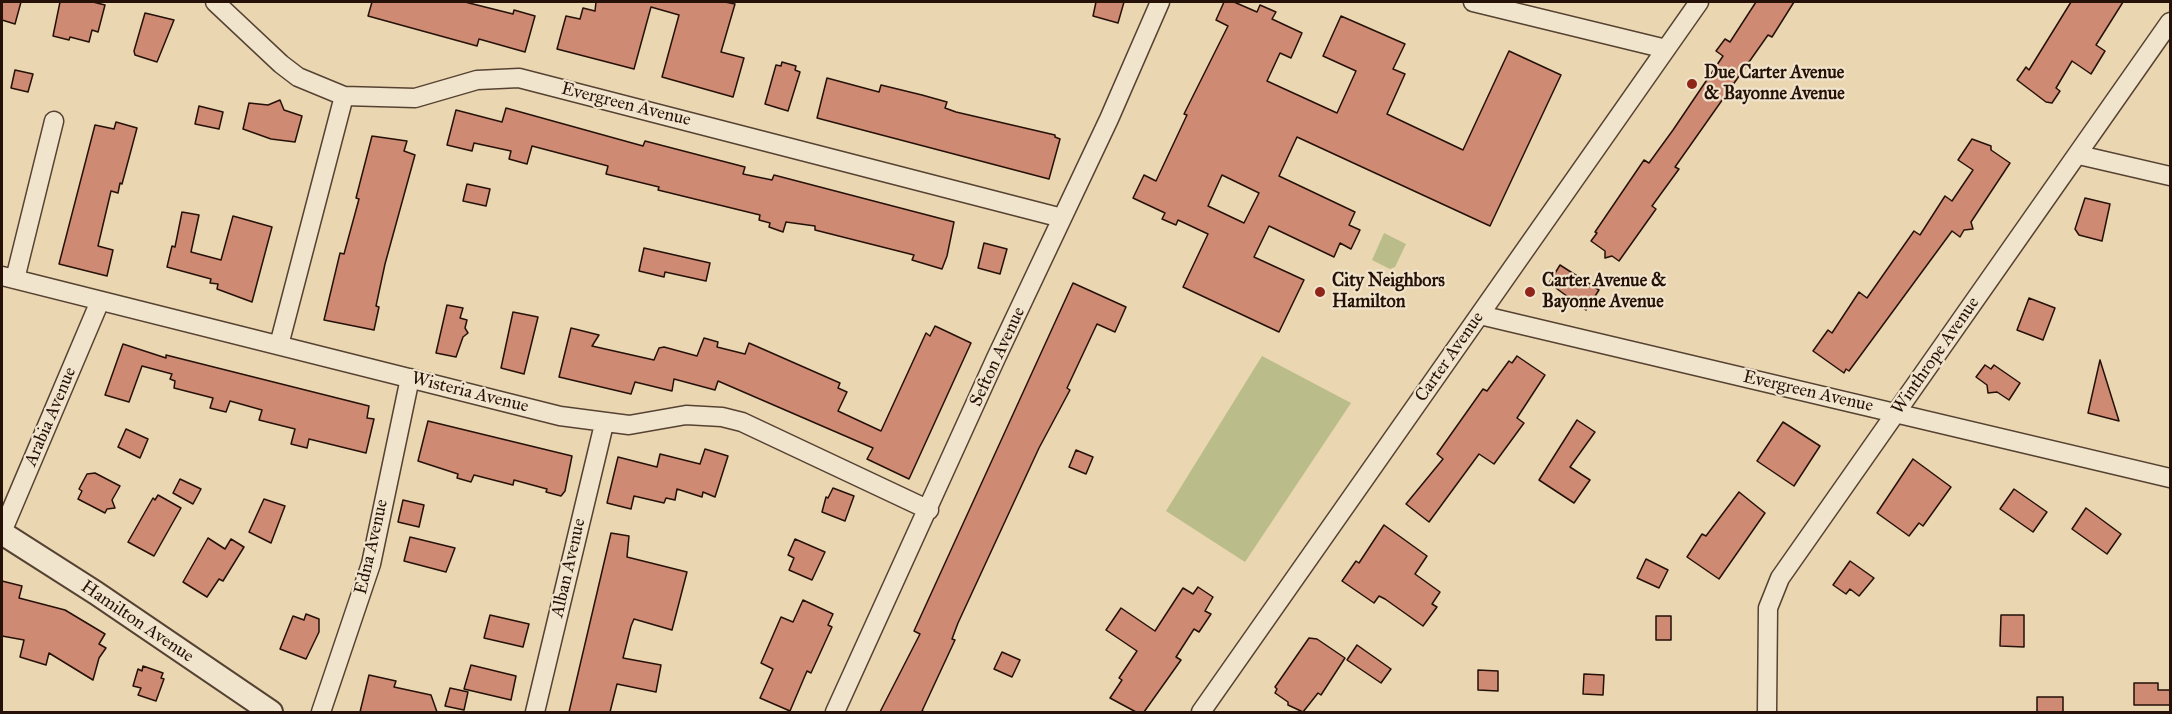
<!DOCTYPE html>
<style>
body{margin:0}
#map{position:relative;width:2172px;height:714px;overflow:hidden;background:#ead6b1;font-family:"IM FELL Great Primer",serif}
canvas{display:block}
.frame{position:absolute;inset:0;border:3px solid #251108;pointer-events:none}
</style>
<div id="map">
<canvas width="2172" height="714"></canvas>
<div class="frame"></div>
</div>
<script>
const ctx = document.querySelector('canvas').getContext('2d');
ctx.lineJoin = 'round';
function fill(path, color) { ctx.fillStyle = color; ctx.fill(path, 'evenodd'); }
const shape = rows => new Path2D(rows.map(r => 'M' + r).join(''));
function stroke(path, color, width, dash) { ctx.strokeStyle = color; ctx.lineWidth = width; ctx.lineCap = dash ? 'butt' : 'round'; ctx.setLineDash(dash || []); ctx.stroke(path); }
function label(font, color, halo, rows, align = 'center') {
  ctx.font = font + ' "IM FELL Great Primer",serif'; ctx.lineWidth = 4.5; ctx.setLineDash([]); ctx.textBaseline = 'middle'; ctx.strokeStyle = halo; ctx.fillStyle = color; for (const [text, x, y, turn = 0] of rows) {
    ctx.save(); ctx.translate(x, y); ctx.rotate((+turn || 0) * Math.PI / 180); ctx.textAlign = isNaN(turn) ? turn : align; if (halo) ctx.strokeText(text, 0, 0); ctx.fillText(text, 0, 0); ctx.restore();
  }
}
const green = shape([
 [1384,233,1406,244,1395,267,1390,269,1372,260],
 [1262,356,1351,403,1245,562,1166,511]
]);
const building = shape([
 [2,2,21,2,15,24,2,20,2,2],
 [60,2,93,2,105,5,98,32,92,30,89,42,70,37,69,40,53,36,60,2],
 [372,2,465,2,513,14,514,10,535,16,525,52,479,39,477,46,368,16,372,2],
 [596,2,725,2,735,4,721,52,744,58,733,97,662,77,679,15,651,7,634,69,557,49,566,16,580,19,583,8,595,11,596,2],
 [1096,2,1124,2,1118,23,1093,16,1096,2],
 [1224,2,1234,2,1257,12,1260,5,1276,12,1272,19,1302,33,1291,58,1280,53,1267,81,1337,113,1356,71,1323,56,1341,16,1405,44,1393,69,1405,74,1387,114,1463,150,1509,51,1561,75,1490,226,1297,137,1279,176,1355,212,1349,225,1360,230,1351,249,1340,243,1334,257,1269,226,1254,257,1304,280,1279,332,1183,287,1208,234,1178,220,1176,225,1162,219,1165,213,1133,198,1144,175,1156,181,1187,115,1184,114,1228,26,1216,20,1224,2],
 [1222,175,1259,193,1244,223,1208,206,1222,175],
 [1756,2,1794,2,1772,37,1768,35,1675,167,1679,169,1652,206,1656,209,1619,261,1612,256,1605,258,1605,251,1591,241,1597,233,1595,232,1644,160,1649,163,1673,130,1723,56,1716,51,1725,39,1730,42,1756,2],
 [2071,2,2123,2,2096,45,2105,51,2091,74,2072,61,2056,88,2060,91,2052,103,2046,102,2017,80,2026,67,2029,70,2071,2],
 [145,13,174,20,157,62,135,55,134,51,145,13],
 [782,62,796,66,795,70,800,72,788,111,765,104,776,65,781,66,782,62],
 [15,70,33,74,28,92,11,88,15,70],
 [827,78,879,92,881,85,922,95,947,102,945,108,956,112,1055,135,1055,137,1060,139,1049,179,817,118,827,78],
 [280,100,284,110,302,116,295,142,271,139,243,129,249,103,268,105,280,100],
 [199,106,223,112,219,129,195,124,199,106],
 [506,108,643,146,645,141,745,167,743,174,772,180,774,175,954,222,947,256,942,269,912,260,914,255,815,230,815,226,786,222,783,232,769,227,770,223,759,220,760,215,658,190,659,187,606,174,608,166,532,146,527,164,509,159,511,151,474,143,472,151,447,145,456,110,502,122,506,108],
 [116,122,137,128,122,184,120,183,118,193,111,191,98,246,113,250,107,276,59,264,95,125,114,129,116,122],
 [372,136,407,141,404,151,415,155,385,264,376,306,379,307,374,330,324,320,340,253,344,254,359,199,356,198,372,136],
 [1972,139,1991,146,1991,150,2010,163,1971,222,1973,229,1964,230,1960,237,1952,231,1849,371,1846,369,1844,373,1813,351,1828,330,1832,333,1859,292,1867,298,1914,231,1920,235,1945,196,1952,201,1973,170,1958,160,1972,139],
 [467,184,490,189,486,206,463,201,467,184],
 [2085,198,2110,204,2102,241,2079,235,2075,229,2085,198],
 [182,212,199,215,191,252,221,260,233,216,272,227,252,302,217,289,218,284,210,283,211,279,167,267,172,246,175,247,182,212],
 [984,243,1007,249,1000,274,978,268,984,243],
 [644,248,710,263,706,281,665,272,664,277,639,271,644,248],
 [1560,265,1599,290,1586,310,1549,283,1560,265],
 [1073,283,1126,307,1115,332,1097,324,1067,388,1070,390,1039,448,958,623,952,639,955,640,922,711,925,712,880,712,920,634,914,631,1073,283],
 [2029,298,2055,308,2043,340,2017,330,2029,298],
 [447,305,463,308,460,318,467,320,465,328,468,333,463,337,456,357,436,353,447,305],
 [513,312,538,317,524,374,501,368,513,312],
 [935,326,971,343,909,479,867,459,873,448,718,381,715,390,674,379,672,391,635,382,631,394,559,377,571,328,599,335,592,346,654,360,659,348,664,347,697,356,704,338,718,342,717,347,745,354,749,343,840,383,838,388,847,392,838,411,881,431,926,333,930,336,935,326],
 [123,344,166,358,166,355,369,406,367,418,374,419,366,453,309,439,307,448,291,444,295,429,259,420,262,410,230,401,226,412,210,408,213,398,174,388,175,381,170,379,172,374,142,366,129,402,105,395,123,344],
 [1517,356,1545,375,1517,418,1524,423,1494,464,1479,454,1429,522,1406,504,1443,459,1437,454,1483,389,1487,391,1509,361,1512,363,1517,356],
 [2100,360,2119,421,2088,413,2100,360],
 [1985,365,1991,369,1994,365,2020,383,2009,400,1997,392,1988,393,1987,385,1976,377,1985,365],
 [1577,420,1595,432,1570,467,1590,480,1574,503,1539,480,1577,420],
 [428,421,572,456,565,491,561,496,546,492,547,489,514,480,513,485,474,475,471,482,457,478,458,474,418,461,428,421],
 [1783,422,1820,446,1794,486,1757,461,1783,422],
 [126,429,148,439,140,458,118,447,126,429],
 [705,449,728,456,715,497,703,492,702,497,677,489,675,500,666,498,664,503,634,496,631,509,607,503,618,457,657,467,660,454,700,464,705,449],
 [1076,450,1093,457,1086,474,1069,467,1076,450],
 [1913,459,1951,487,1923,526,1919,523,1909,536,1877,513,1913,459],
 [95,473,120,486,112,500,115,508,107,509,105,513,78,499,82,491,79,489,87,474,95,473],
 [180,479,201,489,193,504,173,493,180,479],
 [833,488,854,496,845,521,822,512,826,497,828,498,833,488],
 [2014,489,2047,512,2033,532,2000,509,2014,489],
 [1739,492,1765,513,1719,579,1687,557,1702,534,1706,536,1739,492],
 [158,495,181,508,154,556,128,542,153,498,155,500,158,495],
 [264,499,285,506,271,543,249,532,264,499],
 [403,500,424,505,419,527,398,522,403,500],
 [2086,508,2121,534,2107,554,2072,529,2086,508],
 [1384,525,1427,556,1415,574,1440,592,1432,604,1437,607,1423,626,1385,599,1379,596,1374,603,1342,581,1356,561,1359,563,1384,525],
 [611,533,629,536,627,557,687,572,672,630,634,619,631,626,623,658,661,665,656,692,617,684,610,712,569,712,611,533],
 [410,537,455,548,446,572,404,561,410,537],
 [208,538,225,549,231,539,244,547,223,581,219,579,207,597,183,582,208,538],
 [795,539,825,552,812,580,789,570,794,558,788,555,795,539],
 [1646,559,1668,570,1659,588,1637,578,1646,559],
 [1850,561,1874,578,1859,596,1850,589,1846,594,1833,585,1850,561],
 [2,581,22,586,19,598,65,610,105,634,99,644,106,648,99,658,93,680,49,653,46,665,20,657,24,640,2,636,2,581],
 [1198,587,1213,597,1205,611,1211,614,1199,632,1194,629,1176,657,1181,660,1144,712,1136,712,1110,698,1122,680,1119,678,1137,651,1106,630,1121,608,1155,631,1183,588,1193,594,1198,587],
 [803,600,833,614,828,625,832,627,811,673,807,671,790,711,760,698,773,669,761,663,781,617,793,622,803,600],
 [306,614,319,619,319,632,306,659,280,649,293,616,304,620,306,614],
 [490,615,529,624,523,647,484,638,490,615],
 [2001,615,2024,615,2024,647,2000,646,2001,615],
 [1656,616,1671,616,1671,640,1656,640,1656,616],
 [1309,638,1317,639,1345,658,1321,695,1318,693,1303,712,1288,705,1288,702,1275,693,1277,689,1275,687,1309,638],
 [1357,645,1391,669,1381,683,1347,660,1357,645],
 [1002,652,1020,660,1012,677,994,669,1002,652],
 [471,665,516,676,511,700,464,689,471,665],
 [143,666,163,673,161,678,164,679,156,701,138,695,141,688,133,686,138,669,142,671,143,666],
 [1478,670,1498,671,1498,691,1478,690,1478,670],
 [1584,674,1604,675,1603,695,1583,694,1584,674],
 [369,675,396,681,394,687,431,695,437,712,360,712,369,675],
 [2134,683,2158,683,2158,690,2170,690,2170,705,2134,705,2134,683],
 [450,688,468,692,464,710,445,706,450,688],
 [2037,697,2063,697,2063,712,2037,712,2037,697]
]);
const minor = shape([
 [215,2,281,64,298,77,344,96,415,98,477,80,519,78,1062,218],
 [1473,2,1666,49],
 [2079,155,2170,176],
 [2,276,560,416,629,425,686,415,722,417,742,422,929,510],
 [15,279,54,121],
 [1480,315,2170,478],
 [279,345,344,96],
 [2,532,100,301],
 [321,712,371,564,410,378],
 [535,712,604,424],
 [835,712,996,358,1109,119,1160,2],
 [1201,712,1699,2],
 [1767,712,1768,608,1780,578,2170,22]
]);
const tertiary = shape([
 [2,533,96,593,271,712]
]);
const markers = [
 [1692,84,6,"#8f2418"],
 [1320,292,6,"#8f2418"],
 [1530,292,6,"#8f2418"]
];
const poiNames = [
 ["Due Carter Avenue",1704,74],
 ["& Bayonne Avenue",1704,95],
 ["City Neighbors",1332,282],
 ["Hamilton",1332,303],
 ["Carter Avenue &",1542,282],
 ["Bayonne Avenue",1542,303]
];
const streetNames = [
 ["Evergreen Avenue",626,105,14],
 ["Winthrope Avenue",1936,356,-55],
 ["Sefton Avenue",998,357,-65],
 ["Carter Avenue",1450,357,-55],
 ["Evergreen Avenue",1808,392,13],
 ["Wisteria Avenue",470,393,14],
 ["Arabia Avenue",51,417,-67],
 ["Edna Avenue",372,547,-77],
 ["Alban Avenue",569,568,-77],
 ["Hamilton Avenue",137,622,34]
];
fill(green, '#babd89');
fill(building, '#ce8a72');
stroke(building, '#251108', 1.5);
stroke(minor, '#564232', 21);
stroke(tertiary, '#564232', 26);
stroke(minor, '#f1e4cc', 18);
stroke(tertiary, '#f1e4cc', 22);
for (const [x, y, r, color] of markers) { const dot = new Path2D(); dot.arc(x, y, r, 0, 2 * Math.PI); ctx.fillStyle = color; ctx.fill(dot); stroke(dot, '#f1e4cc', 2); }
label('bold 18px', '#251108', '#f1e4cc', poiNames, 'left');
label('18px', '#251108', '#f1e4cc', streetNames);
</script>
